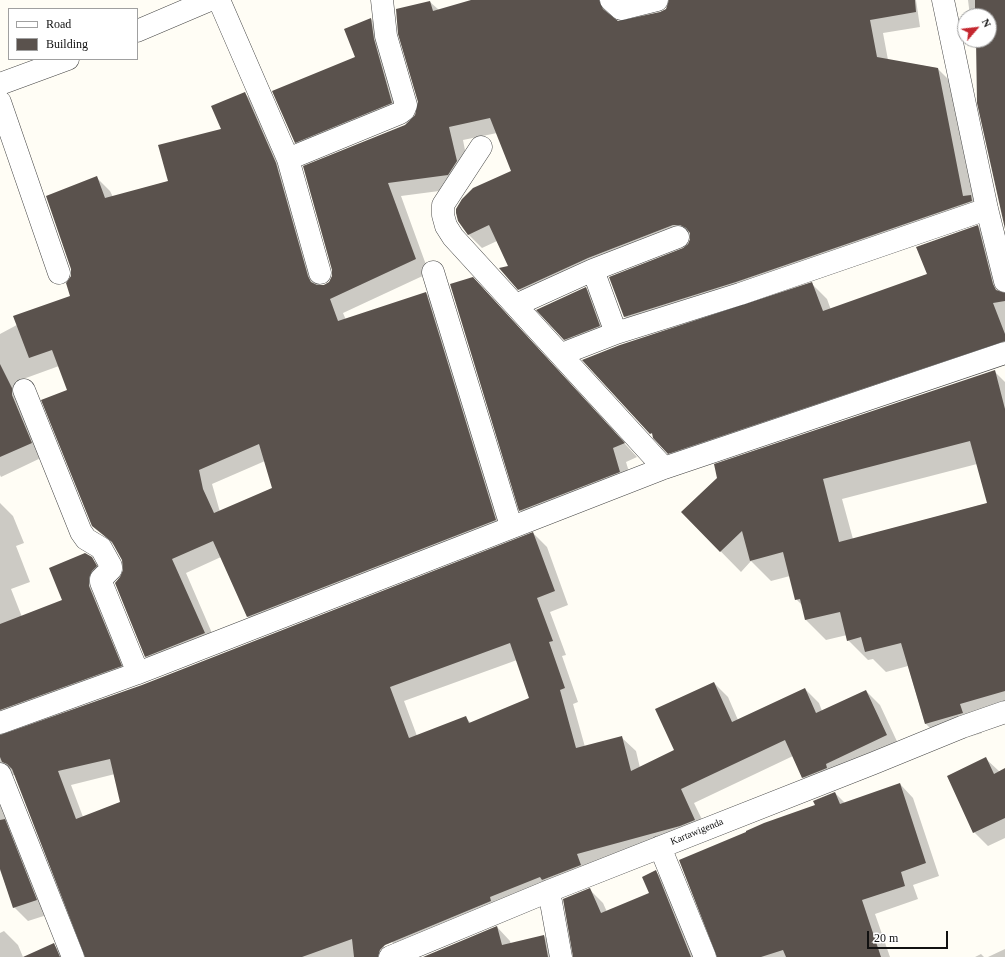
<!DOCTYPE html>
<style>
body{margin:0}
#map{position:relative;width:1005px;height:957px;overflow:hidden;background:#fffdf5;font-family:"Times New Roman",serif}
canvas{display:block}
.legend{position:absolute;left:8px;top:8px;width:130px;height:52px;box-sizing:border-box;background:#fff;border:1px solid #a0a0a0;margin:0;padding:5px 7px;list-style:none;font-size:12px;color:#111}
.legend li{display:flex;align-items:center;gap:8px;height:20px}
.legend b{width:20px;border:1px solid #a0a0a0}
.north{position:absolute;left:957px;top:8px;width:40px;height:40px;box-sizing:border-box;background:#fff;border:1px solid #a0a0a0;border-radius:50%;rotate:62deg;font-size:11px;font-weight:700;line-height:16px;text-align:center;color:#111}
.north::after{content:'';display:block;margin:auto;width:14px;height:18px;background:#c4262e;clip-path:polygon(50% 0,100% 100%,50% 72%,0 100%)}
.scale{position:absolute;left:867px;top:931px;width:81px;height:18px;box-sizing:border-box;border:2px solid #111;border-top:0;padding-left:5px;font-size:12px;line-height:14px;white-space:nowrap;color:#111;-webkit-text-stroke:3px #fff;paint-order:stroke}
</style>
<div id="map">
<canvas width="1005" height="957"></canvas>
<ul class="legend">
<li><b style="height:5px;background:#fff"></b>Road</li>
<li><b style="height:11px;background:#5a524d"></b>Building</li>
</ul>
<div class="north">N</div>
<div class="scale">20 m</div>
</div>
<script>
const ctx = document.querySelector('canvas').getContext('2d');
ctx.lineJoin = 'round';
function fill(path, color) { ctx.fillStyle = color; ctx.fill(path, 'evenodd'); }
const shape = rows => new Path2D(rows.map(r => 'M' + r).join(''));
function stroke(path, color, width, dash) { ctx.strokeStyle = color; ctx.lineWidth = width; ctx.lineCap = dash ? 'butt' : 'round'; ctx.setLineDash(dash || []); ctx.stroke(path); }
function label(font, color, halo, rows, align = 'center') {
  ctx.font = font + ' "Times New Roman",serif'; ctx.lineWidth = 4; ctx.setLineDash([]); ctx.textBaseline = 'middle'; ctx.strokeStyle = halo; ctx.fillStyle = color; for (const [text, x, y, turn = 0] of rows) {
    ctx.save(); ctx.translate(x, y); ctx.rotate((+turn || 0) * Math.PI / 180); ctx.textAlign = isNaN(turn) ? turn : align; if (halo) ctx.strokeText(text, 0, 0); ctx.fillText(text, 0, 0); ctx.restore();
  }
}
const shadow = shape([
 [475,0,916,0,920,27,883,33,888,60,937,68,951,82,985,210,638,331,625,317,610,278,683,249,689,245,692,238,533,303,519,289,497,241,482,248,468,234,512,171,497,133,463,140,470,176,462,188,401,196,429,273,343,313,346,320,426,293,440,307,509,534,261,630,248,617,221,557,186,573,218,647,160,670,146,656,121,578,124,570,123,560,115,546,93,525,69,391,59,366,15,382,25,403,45,456,1,477,0,475,0,334,71,296,72,276,96,177,110,191,113,197,169,181,222,129,245,94,259,107,290,178,320,286,329,283,405,125,416,116,430,2,439,10],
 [670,2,666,10,660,13,618,22,613,18,612,12],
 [265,461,273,488,220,512,212,484],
 [968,0,1005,0,1005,225,977,40,989,40,989,16,970,16],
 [371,19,388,36,408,119,312,159,295,142,357,58,345,29],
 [978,226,993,242,1005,289,1005,360,684,468,651,433,812,284,827,299,831,310,928,274],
 [586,288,599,302,613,339,578,353,565,339],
 [486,292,637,457,626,462,633,485,534,524,520,510],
 [994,371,1005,382,1005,717,979,724,982,733,946,744,925,723,908,666,886,672,873,659,868,660,848,640,847,635,826,640,806,620,803,606,796,599,790,576,771,581,751,561,741,572,682,512],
 [977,464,988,503,853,539,842,499],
 [0,503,13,516,24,543,16,546,30,582,11,589,22,617,63,601,91,558,106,572,135,680,4,729,1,736,143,686,533,533,547,547,568,605,550,612,566,655,562,656,578,702,573,704,585,747,621,737,636,751,640,768,676,751,714,683,728,697,738,720,805,689,819,703,822,711,866,691,880,705,901,750,817,791,803,777,793,756,694,803,709,834,406,957,392,942,355,957,86,957,15,775,10,776,50,914,28,921,14,907,0,870],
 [517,660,531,698,471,723,466,718,417,736,404,701],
 [115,774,121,802,83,817,71,785],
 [986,759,1000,772,1005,769,1005,838,988,846,974,832],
 [900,784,913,798,939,876,913,885,918,899,875,914,890,957,718,957,816,806,835,793,845,803],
 [656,872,669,885,699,957,574,957,590,890,603,903,607,912,650,893],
 [497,927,510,941,511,944,544,936,558,949,559,957,425,957],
 [4,931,18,945,23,957,0,957,0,933],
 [54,945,66,957,26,957],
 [1005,949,1005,957,988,957],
 [981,954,984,957,975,957]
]);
const building = shape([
 [471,0,599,0,603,9,618,21,660,12,666,9,669,0,915,0,916,12,870,20,877,57,938,68,963,196,971,195,972,201,736,282,624,317,609,277,683,248,688,244,690,239,690,233,686,228,680,225,673,225,588,258,518,290,499,268,508,266,489,225,468,235,458,221,456,213,456,209,462,199,473,188,511,171,490,118,449,127,457,161,448,175,388,183,416,259,330,299,338,321,426,292,496,520,247,617,213,541,172,559,205,633,145,657,115,583,120,577,123,570,122,560,112,542,92,526,41,400,67,390,52,350,29,358,13,316,70,296,66,283,71,276,71,269,46,196,97,176,105,198,168,181,158,145,221,129,211,106,245,92,276,163,308,276,311,282,317,285,324,285,329,282,332,276,332,270,303,166,405,125,415,115,418,102,398,34,396,9,430,1,433,11],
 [259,444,272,488,214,513,203,489,199,470],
 [975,0,1005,0,1005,229,977,103,976,40,989,40,989,16,975,16],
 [371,18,374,39,392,103,295,143,272,91,355,57,344,29],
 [978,225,993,284,996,290,1005,293,1005,301,993,303,1005,334,1005,341,668,454,653,438,652,433,650,434,582,360,620,345,812,282,823,311,927,274,916,247],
 [473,277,625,443,613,448,620,472,519,511,450,284],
 [586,287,600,326,564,340,536,310],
 [0,364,12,388,12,395,32,443,0,457],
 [995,370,1005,409,1005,691,960,704,963,713,925,724,901,643,865,652,861,637,847,641,840,612,805,620,800,599,795,600,783,552,750,561,742,531,720,552,681,512,717,478,714,464],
 [970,441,987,503,839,542,823,479],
 [533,532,555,591,537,598,553,641,549,642,565,688,560,690,576,748,622,736,631,771,674,750,655,709,714,682,732,722,805,688,816,713,866,690,887,735,826,764,827,768,802,778,785,740,681,789,695,820,680,826,577,854,581,865,542,880,540,877,490,897,491,901,385,945,380,950,378,957,354,957,352,939,302,957,85,957,12,769,7,764,2,762,0,757,0,735,142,685],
 [510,643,529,698,469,723,466,716,409,738,390,687],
 [110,759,120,802,76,819,58,771],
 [85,553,92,557,97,566,92,571,89,578,89,586,122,666,0,710,0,624,62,600,49,568],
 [986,757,994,774,1005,768,1005,818,973,833,947,776],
 [900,783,926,863,901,872,905,886,862,900,881,957,786,957,783,950,761,957,717,957,679,860,746,832,746,831,764,823,815,805,813,801,835,792,840,804],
 [5,819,37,900,13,908,0,869,0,820],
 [656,870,691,957,573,957,563,899,590,888,601,913,649,893,642,877],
 [497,926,502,945,544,935,548,957,423,957],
 [54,943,60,957,23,957]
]);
const minor = shape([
 [219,0,288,159,320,273],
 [611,0,621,9,657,0],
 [943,0,987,209,1005,281],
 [137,31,210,0],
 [0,84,68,59],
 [0,102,59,273],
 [481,147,443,205,443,215,446,226,453,237,664,468],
 [288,159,400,113,404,110,406,105,386,36,382,0],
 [593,270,616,333],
 [433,272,511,526],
 [516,305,593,270,678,237],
 [562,354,616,333,740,294,987,209],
 [24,390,81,532,86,539,101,548,111,566,111,569,101,579,101,582,138,673],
 [0,723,138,673,664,468,1005,353],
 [0,774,73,957],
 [660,847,705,957],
 [549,891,561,957],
 [390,957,549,891,874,763,962,727,1005,712]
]);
const streetNames = [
 ["Kartawigenda",697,832,-22]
];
fill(shadow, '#0003');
fill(building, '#5a524d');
stroke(minor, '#444', 23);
stroke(minor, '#fff', 22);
label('10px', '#111', '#fff', streetNames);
</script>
